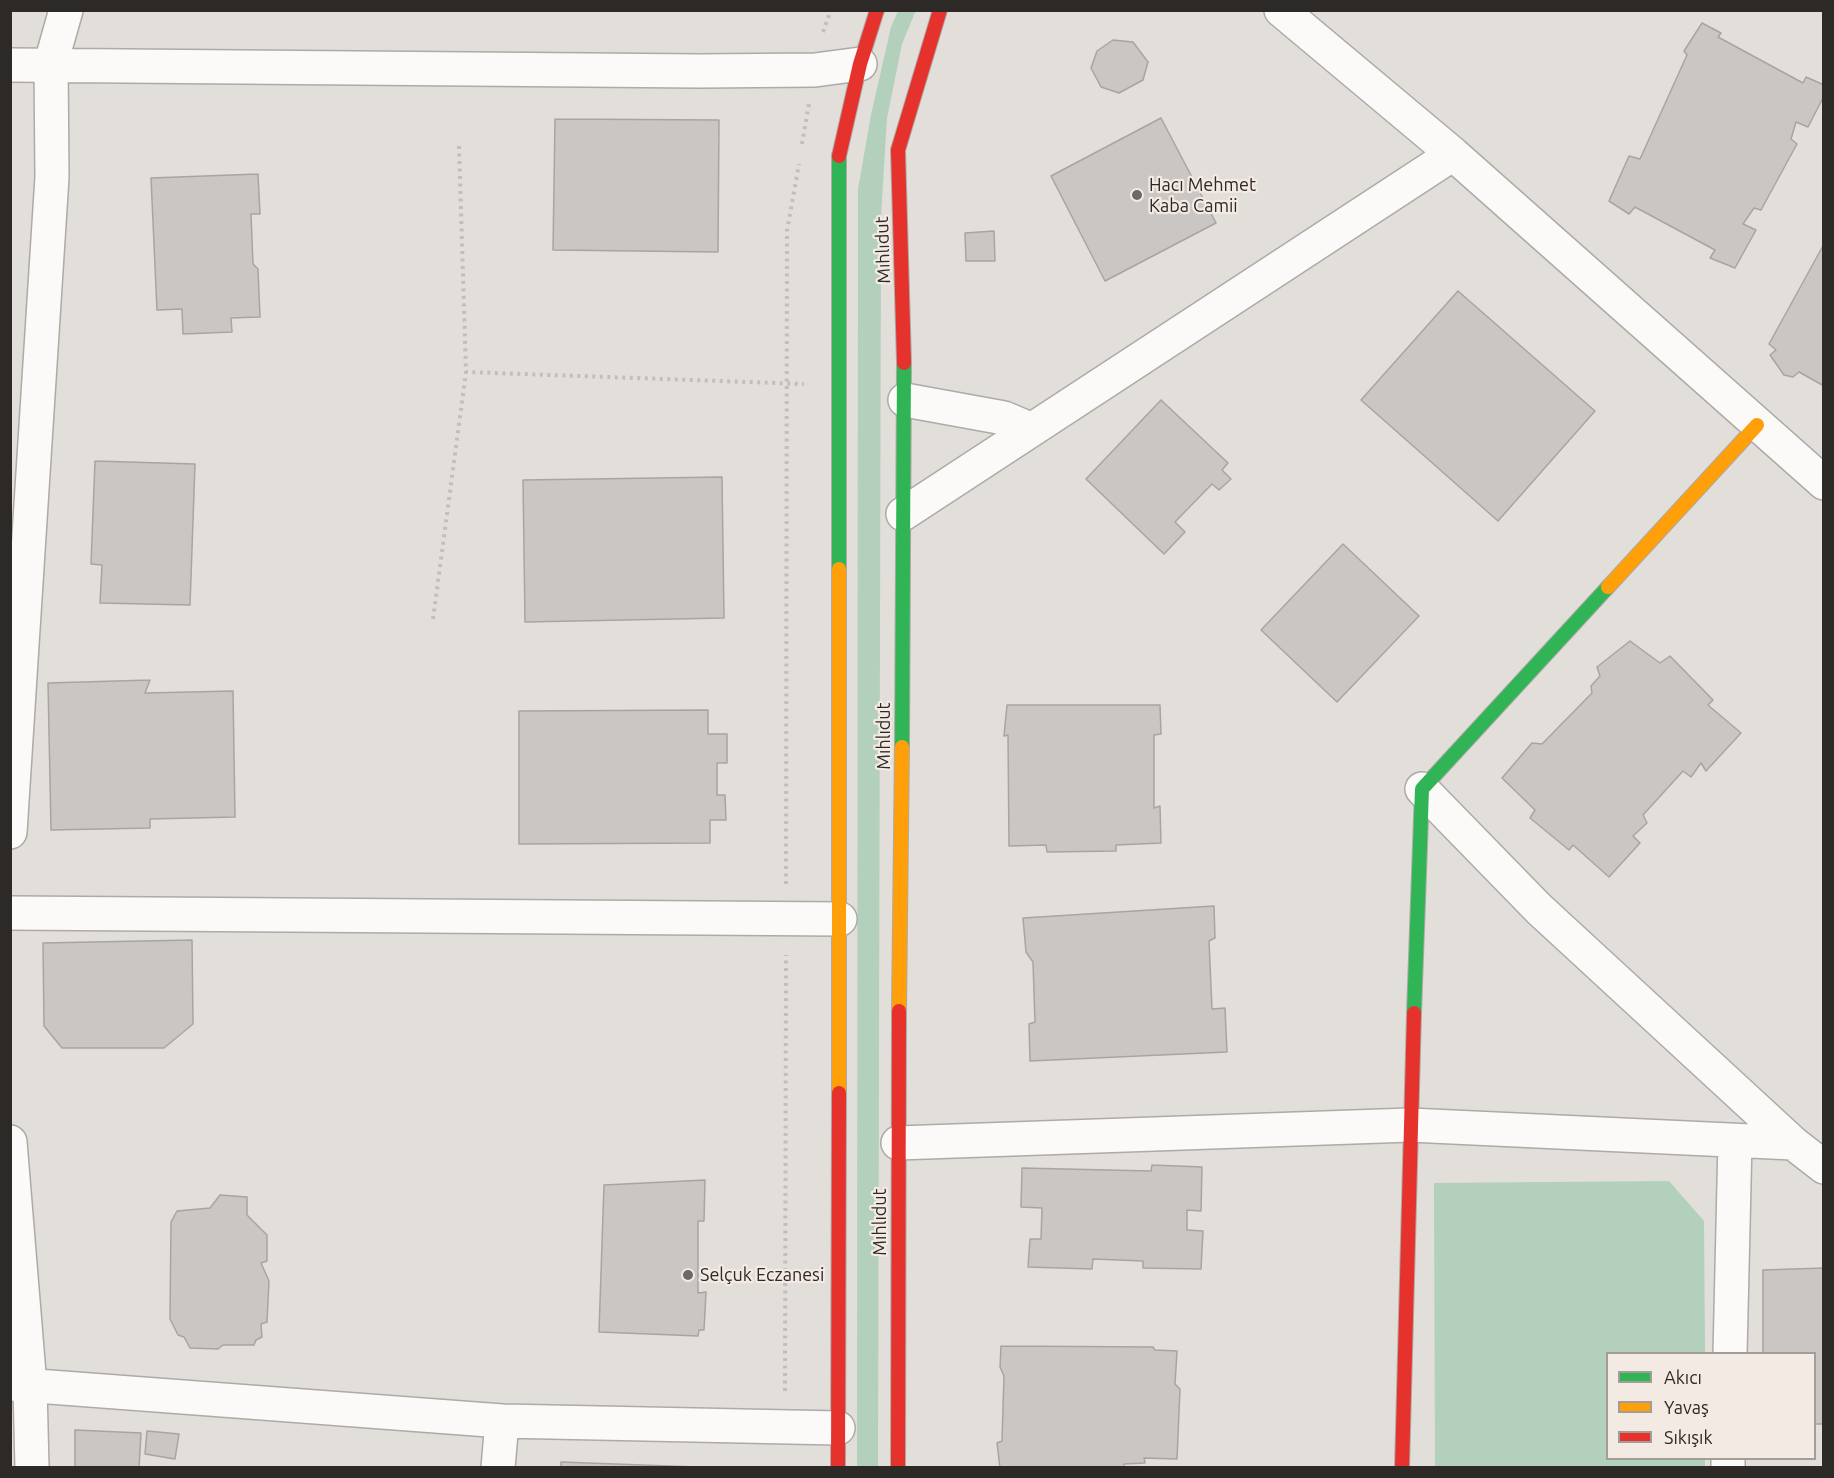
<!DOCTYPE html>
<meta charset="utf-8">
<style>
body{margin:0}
#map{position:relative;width:1834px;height:1478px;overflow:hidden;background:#e2deda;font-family:Ubuntu,sans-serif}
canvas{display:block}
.frame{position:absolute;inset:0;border:12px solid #2c2927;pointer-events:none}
.legend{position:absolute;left:1606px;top:1352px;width:210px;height:108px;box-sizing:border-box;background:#f3eae4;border:2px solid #a39d98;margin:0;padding:8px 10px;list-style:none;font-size:18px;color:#2c2927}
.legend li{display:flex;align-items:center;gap:12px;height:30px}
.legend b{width:30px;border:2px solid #a39d98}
</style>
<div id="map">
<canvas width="1834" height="1478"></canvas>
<div class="frame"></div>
<ul class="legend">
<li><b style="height:8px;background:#30b455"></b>Akıcı</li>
<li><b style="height:8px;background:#ff9f0a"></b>Yavaş</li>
<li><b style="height:8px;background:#e5322d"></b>Sıkışık</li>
</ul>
</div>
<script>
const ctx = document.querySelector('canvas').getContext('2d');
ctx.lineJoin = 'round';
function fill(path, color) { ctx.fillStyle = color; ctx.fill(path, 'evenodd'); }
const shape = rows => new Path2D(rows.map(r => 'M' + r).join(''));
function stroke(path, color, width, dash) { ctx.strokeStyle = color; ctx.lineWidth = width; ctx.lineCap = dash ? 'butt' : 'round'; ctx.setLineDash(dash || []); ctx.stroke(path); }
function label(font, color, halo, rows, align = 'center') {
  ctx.font = font + ' Ubuntu,sans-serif'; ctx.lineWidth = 4.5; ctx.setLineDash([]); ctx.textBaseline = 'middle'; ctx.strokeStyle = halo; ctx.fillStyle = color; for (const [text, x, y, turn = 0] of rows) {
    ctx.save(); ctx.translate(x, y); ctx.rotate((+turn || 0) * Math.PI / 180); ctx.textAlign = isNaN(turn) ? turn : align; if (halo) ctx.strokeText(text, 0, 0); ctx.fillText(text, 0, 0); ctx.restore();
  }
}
const green = shape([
 [916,10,902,44,887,118,881,216,878,1467,857,1468,858,189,871,115,891,27,898,11],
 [1669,1181,1704,1221,1705,1353,1608,1354,1608,1458,1705,1459,1705,1467,1435,1467,1434,1183]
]);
const building = shape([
 [1702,23,1721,33,1718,37,1803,83,1806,77,1824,85,1824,96,1808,127,1796,122,1791,139,1797,144,1761,210,1754,208,1743,224,1756,230,1735,268,1710,258,1715,250,1635,207,1629,214,1609,201,1629,156,1640,159,1687,55,1684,51,1702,23],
 [1113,40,1133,42,1148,62,1143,80,1119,93,1101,87,1091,68,1097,51,1113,40],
 [1161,118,1216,223,1105,281,1051,176,1161,118],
 [555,119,719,120,718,252,553,250,555,119],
 [258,174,260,214,251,214,253,264,258,269,260,317,231,318,232,332,183,334,182,309,157,310,151,178,258,174],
 [994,231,995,261,966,261,965,233,994,231],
 [1824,244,1824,386,1799,372,1793,377,1784,375,1770,355,1776,350,1769,344,1824,244],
 [1458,291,1595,411,1498,521,1361,400,1458,291],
 [1161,400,1228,463,1222,470,1231,479,1219,490,1212,484,1175,522,1185,532,1164,554,1086,479,1161,400],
 [95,461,195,464,190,605,100,603,102,565,91,564,95,461],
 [722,477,724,618,525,622,523,480,722,477],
 [1343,544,1419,616,1337,702,1261,630,1343,544],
 [1630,641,1660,663,1670,656,1713,700,1708,705,1741,733,1706,771,1701,763,1691,777,1683,771,1643,815,1647,823,1633,836,1640,843,1609,877,1573,845,1569,850,1530,818,1535,810,1502,778,1532,743,1542,744,1592,693,1591,686,1600,676,1597,667,1630,641],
 [150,680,145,693,233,691,235,817,150,819,150,828,51,830,48,683,150,680],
 [1007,705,1160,705,1161,734,1154,735,1154,808,1160,806,1161,843,1116,845,1116,851,1047,852,1046,845,1009,846,1008,735,1004,736,1007,705],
 [708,710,708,734,727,734,727,763,717,763,717,795,725,795,726,820,710,820,710,843,519,844,519,711,708,710],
 [1214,906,1215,938,1209,941,1212,1009,1225,1008,1227,1052,1030,1061,1029,1024,1035,1022,1033,962,1026,952,1023,918,1214,906],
 [192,940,193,1024,164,1048,62,1048,44,1026,43,943,192,940],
 [1152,1165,1202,1167,1201,1211,1187,1210,1187,1230,1203,1231,1201,1269,1143,1268,1143,1261,1093,1259,1092,1269,1028,1267,1030,1239,1041,1239,1042,1208,1021,1207,1022,1168,1151,1171,1152,1165],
 [705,1180,704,1221,698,1221,698,1293,706,1292,704,1330,699,1330,698,1336,599,1332,604,1185,705,1180],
 [220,1195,247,1197,247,1215,267,1235,267,1261,261,1263,269,1281,267,1322,261,1324,262,1337,256,1340,254,1345,223,1345,218,1349,190,1348,184,1337,178,1335,170,1319,171,1222,177,1211,210,1208,220,1195],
 [1824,1268,1824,1424,1814,1424,1814,1354,1763,1354,1763,1270,1824,1268],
 [1001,1346,1153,1347,1155,1350,1177,1351,1175,1384,1180,1389,1177,1459,1144,1458,1145,1463,1124,1464,1124,1468,1000,1468,997,1443,1002,1441,1004,1376,1000,1367,1001,1346],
 [75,1430,141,1433,139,1468,75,1468,75,1430],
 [147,1431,179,1434,175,1459,145,1454,147,1431],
 [561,1462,697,1467,561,1468,561,1462]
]);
const path = shape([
 [823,32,831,10],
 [802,144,809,104],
 [459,146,466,372,804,384],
 [433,619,466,372],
 [786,884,787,231,799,164],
 [785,1391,786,955]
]);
const street = shape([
 [1281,10,1453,154,1824,483],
 [10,65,700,71,815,70,860,64],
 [905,400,1004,418,1030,429],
 [903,514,1453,154],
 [1422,789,1539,909,1793,1143],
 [10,832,52,177,51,63,66,10],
 [10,913,840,919],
 [10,1142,30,1386,32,1468],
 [898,1143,1410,1125,1793,1143,1824,1167],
 [1730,1354,1735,1141],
 [10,1384,502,1421,838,1428],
 [498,1468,502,1421],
 [1728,1468,1728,1458]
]);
const fast = shape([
 [839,569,839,156],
 [902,747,904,363],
 [1414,1013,1422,789,1608,587]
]);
const slow = shape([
 [839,569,839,1093],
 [1608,587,1757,425],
 [899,1011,902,747]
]);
const jam = shape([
 [839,156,860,64,877,10],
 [904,363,898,150,940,10],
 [838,1468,839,1093],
 [898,1468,899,1011],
 [1402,1468,1414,1013]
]);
const markers = [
 [1137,195,6,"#6c6866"],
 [688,1275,6,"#6c6866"]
];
const poiNames = [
 ["Hacı Mehmet",1149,185],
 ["Kaba Camii",1149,206],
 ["Selçuk Eczanesi",700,1275]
];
const streetNames = [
 ["Mıhlıdut",883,250,-92],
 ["Mıhlıdut",884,736,-90],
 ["Mıhlıdut",880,1222,-90]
];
fill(green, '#b2d0bb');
fill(building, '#c9c6c3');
stroke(building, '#a8a5a1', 1.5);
stroke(street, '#adaaa7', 36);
stroke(fast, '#adaaa7', 16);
stroke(slow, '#adaaa7', 16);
stroke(jam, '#adaaa7', 16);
stroke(path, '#c1bfbe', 4, [3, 4.5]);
stroke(street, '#fbfaf9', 33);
stroke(fast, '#30b455', 14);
stroke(slow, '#ff9f0a', 14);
stroke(jam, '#e5322d', 14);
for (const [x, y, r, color] of markers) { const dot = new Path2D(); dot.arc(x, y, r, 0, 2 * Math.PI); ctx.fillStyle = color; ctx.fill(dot); stroke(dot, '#f3eae4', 2); }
label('18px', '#2c2927', '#f3eae4', poiNames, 'left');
label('18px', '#2c2927', '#f3eae4', streetNames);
</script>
